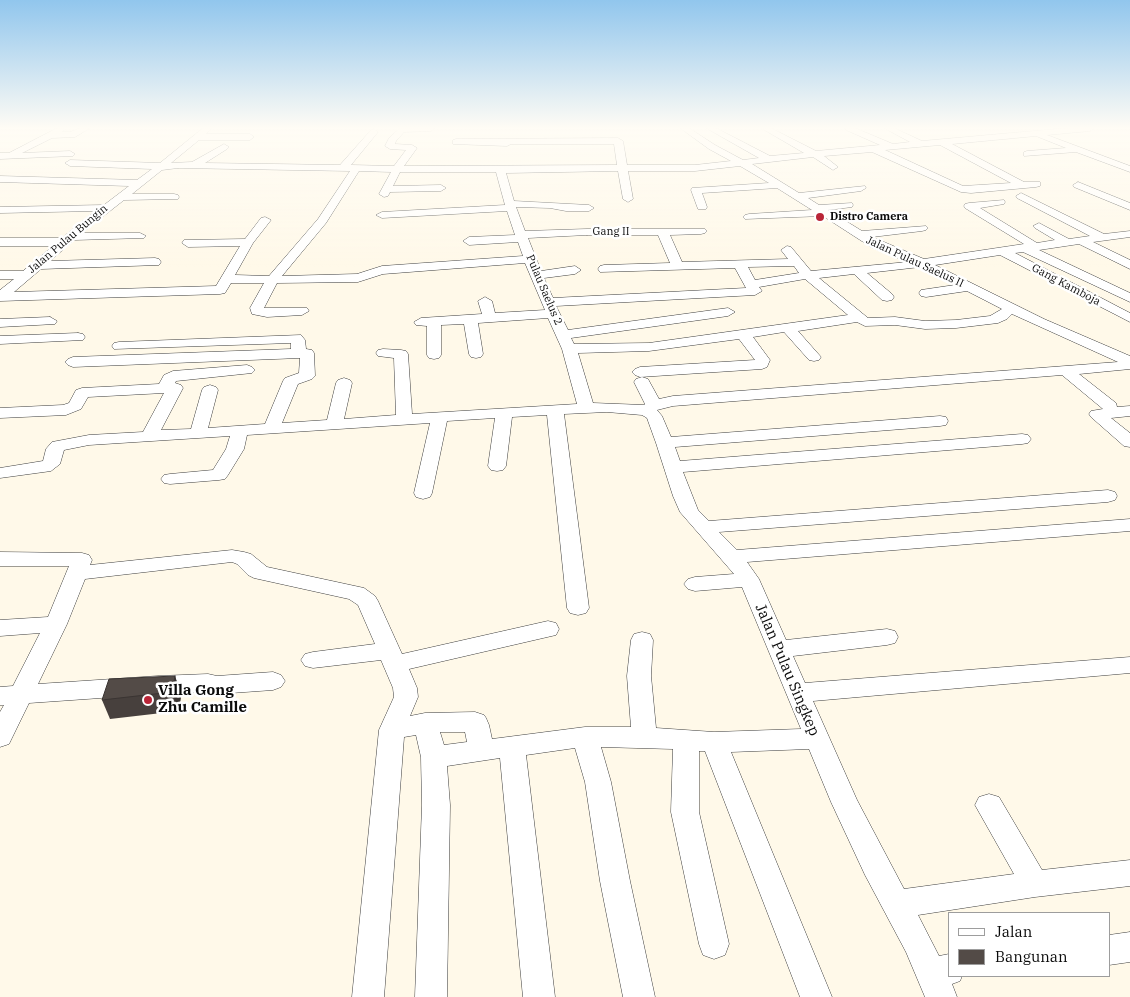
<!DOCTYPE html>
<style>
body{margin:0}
#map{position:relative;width:1130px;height:997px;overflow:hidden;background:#fff9e9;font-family:"IBM Plex Serif",serif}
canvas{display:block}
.legend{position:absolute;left:948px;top:912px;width:162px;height:65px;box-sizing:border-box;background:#fff;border:1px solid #9d9d9d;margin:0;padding:6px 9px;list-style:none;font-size:15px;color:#0b0b0b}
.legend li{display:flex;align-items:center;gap:10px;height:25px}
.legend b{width:25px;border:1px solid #9d9d9d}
</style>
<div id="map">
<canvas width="1130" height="997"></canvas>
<ul class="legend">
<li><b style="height:6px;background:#fff"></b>Jalan</li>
<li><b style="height:14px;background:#534b47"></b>Bangunan</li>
</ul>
</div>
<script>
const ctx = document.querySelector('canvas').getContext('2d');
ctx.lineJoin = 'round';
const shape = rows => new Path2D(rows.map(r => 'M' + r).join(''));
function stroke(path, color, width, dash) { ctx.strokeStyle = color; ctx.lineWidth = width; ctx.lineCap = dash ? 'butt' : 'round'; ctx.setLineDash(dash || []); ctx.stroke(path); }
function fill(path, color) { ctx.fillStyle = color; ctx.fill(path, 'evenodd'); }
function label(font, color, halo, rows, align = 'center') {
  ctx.font = font + ' "IBM Plex Serif",serif'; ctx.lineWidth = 5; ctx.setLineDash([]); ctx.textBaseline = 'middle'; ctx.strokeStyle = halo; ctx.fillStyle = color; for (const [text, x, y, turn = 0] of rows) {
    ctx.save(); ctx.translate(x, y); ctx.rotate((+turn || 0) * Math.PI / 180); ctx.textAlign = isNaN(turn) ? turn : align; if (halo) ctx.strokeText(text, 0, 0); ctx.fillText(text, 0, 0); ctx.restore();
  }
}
const minor = shape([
 [57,128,63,128,64,130,62,132,70,132,80,128,90,128,75,137,52,138,22,153,70,151,75,154,73,156,0,159,0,153,9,153,57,128],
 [203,128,212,128,206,134,250,134,254,137,250,140,199,140,171,163,192,162,224,144,229,147,227,149,205,163,340,165,371,130,374,129,378,132,351,165,394,166,406,150,390,149,385,146,389,138,400,128,435,128,431,131,404,132,396,141,395,144,412,145,417,148,404,166,617,165,614,144,511,144,507,146,453,144,453,140,456,139,618,138,623,141,627,165,695,165,731,161,709,149,680,128,689,128,715,145,743,160,759,158,706,128,716,128,770,156,804,153,761,128,771,128,816,151,880,145,846,130,845,128,855,128,893,144,910,142,884,128,894,128,922,141,1067,128,1094,128,1090,131,1047,135,1130,166,1130,172,1076,152,1024,156,1024,152,1027,151,1066,148,1036,136,952,144,1024,182,1040,182,1040,186,1036,187,971,193,961,192,872,152,824,156,838,167,833,170,813,157,752,164,799,193,865,186,866,188,861,191,808,198,819,205,852,203,853,205,852,207,828,210,862,231,926,226,928,228,926,230,922,231,872,237,924,259,1024,244,965,208,964,206,965,204,969,203,1004,200,1005,202,1004,204,980,208,1037,243,1055,240,1035,228,1033,226,1039,223,1069,239,1090,236,1017,198,1016,196,1021,193,1104,234,1130,231,1130,237,1093,242,1130,260,1130,269,1079,244,1039,250,1130,293,1130,302,1023,252,1015,253,1130,313,1130,322,1000,255,935,265,1044,319,1130,356,1130,369,1079,374,1116,403,1117,407,1130,406,1130,416,1111,418,1130,433,1130,447,1124,446,1091,417,1089,414,1091,411,1103,409,1062,375,673,406,657,410,662,416,671,437,940,416,946,417,948,421,946,425,940,426,675,447,680,461,1022,434,1028,435,1031,439,1028,443,1022,444,683,472,698,510,709,521,1108,490,1115,492,1117,496,1115,500,1108,502,719,532,737,550,1130,519,1130,531,747,562,759,579,786,640,887,629,895,631,898,637,895,643,887,645,793,656,805,683,1130,657,1130,673,813,701,857,800,904,889,1014,874,975,805,979,797,989,794,999,797,1042,870,1130,860,1130,886,1035,897,918,915,939,956,949,954,949,976,962,976,960,981,952,984,957,997,925,997,906,952,865,875,831,802,809,749,731,752,832,997,800,997,705,751,699,751,699,812,729,944,725,955,714,959,703,955,699,944,671,812,673,749,601,747,611,782,630,881,655,997,623,997,600,881,585,782,575,748,526,755,555,997,523,997,500,758,447,766,450,805,447,997,415,997,422,805,421,757,416,735,404,737,384,997,352,997,379,730,394,697,393,688,381,660,313,668,305,666,301,660,305,654,313,652,375,644,358,605,349,599,254,578,248,575,237,564,232,562,85,579,67,624,38,684,158,676,208,674,217,676,273,672,281,675,285,681,281,687,273,690,217,694,208,692,158,694,29,703,9,744,0,747,0,712,4,705,0,705,0,687,13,686,40,633,0,636,0,620,48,617,69,566,0,566,0,552,82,553,89,555,92,560,90,565,232,550,244,552,251,554,267,567,364,588,375,596,378,601,402,654,548,621,556,623,559,629,556,635,409,669,417,688,418,697,410,716,425,713,475,712,484,715,486,718,489,725,492,739,585,727,631,727,627,676,631,640,634,634,642,632,650,634,653,640,651,676,656,728,714,732,801,729,742,587,695,591,688,589,684,584,688,579,695,577,734,574,680,512,673,496,656,443,647,418,642,415,607,412,564,414,589,608,586,613,578,615,570,613,567,608,547,415,512,417,506,466,503,470,497,471,491,470,488,466,495,418,447,421,432,493,430,497,423,499,416,497,414,493,430,423,247,435,244,449,228,475,225,479,219,480,170,484,164,483,161,479,164,475,170,474,213,470,226,449,230,436,89,445,64,450,60,464,51,471,0,478,0,468,43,461,46,449,52,442,89,435,143,432,164,393,88,397,81,409,66,415,0,418,0,408,63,405,69,403,76,390,82,388,159,384,164,375,173,371,247,365,252,367,255,370,252,373,176,381,175,383,181,385,183,388,161,430,191,429,202,390,204,387,210,385,216,387,218,390,208,428,265,424,283,381,285,378,299,373,300,358,73,367,68,365,65,362,68,359,73,357,291,349,291,343,114,349,112,346,114,343,119,342,301,335,305,340,306,349,312,350,314,353,315,376,312,379,298,384,282,423,327,420,336,383,338,380,344,378,350,380,352,383,344,419,396,415,394,358,378,356,376,353,378,350,383,349,401,350,406,351,408,354,412,414,577,404,562,349,548,318,478,323,483,354,481,357,476,358,471,357,469,354,464,324,441,325,441,355,439,358,434,359,429,358,427,355,427,326,416,325,414,322,421,318,482,314,478,301,485,297,492,301,495,313,545,310,525,263,383,274,358,282,277,283,264,308,307,308,309,311,302,315,267,317,252,314,250,308,264,283,231,283,225,293,220,294,0,301,0,290,14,279,0,279,0,271,23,271,53,246,0,246,0,238,62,238,95,211,0,213,0,207,104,205,129,186,0,182,0,176,137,180,152,169,70,166,65,163,70,160,160,163,203,128],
 [940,145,1011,183,963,186,885,150,940,145],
 [740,166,769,183,692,188,691,190,698,209,706,209,707,207,702,193,777,188,812,210,749,214,745,215,743,217,745,219,823,216,871,247,908,262,811,271,791,247,787,246,781,250,788,259,682,262,670,235,701,234,705,233,707,231,705,229,587,229,525,231,516,207,550,208,566,211,589,211,594,208,589,205,514,201,506,173,618,171,623,199,628,202,633,199,628,171,695,171,740,166],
 [178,168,350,171,318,219,269,276,235,275,253,243,271,220,265,217,261,218,245,239,184,240,182,243,188,247,240,246,216,286,14,292,41,269,159,265,161,262,159,259,155,258,50,261,74,240,144,238,146,236,140,233,82,233,124,200,178,199,179,197,178,195,174,194,132,194,162,170,178,168],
 [359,171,391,172,379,194,384,197,388,196,390,192,441,191,446,188,441,185,393,186,400,172,496,172,505,205,382,212,376,215,382,218,507,211,515,235,469,237,463,241,469,245,518,242,523,256,382,266,357,274,282,276,326,223,359,171],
 [587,235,658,235,670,263,604,265,600,266,598,269,600,272,735,268,746,288,553,298,544,278,575,274,581,270,575,266,541,271,528,238,587,235],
 [794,266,799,273,755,280,748,267,794,266],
 [920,267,955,285,921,290,919,293,921,296,926,297,967,291,1002,309,990,316,956,320,925,321,895,317,868,318,819,278,854,274,882,300,887,301,892,300,894,297,892,294,867,273,920,267],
 [805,279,848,315,649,343,574,344,571,338,728,316,735,312,728,308,568,330,556,306,755,295,762,291,759,287,805,279],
 [1012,314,1118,362,673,396,659,399,648,379,642,377,636,379,634,382,645,404,644,405,593,403,578,353,649,351,739,339,755,360,640,367,635,369,632,372,635,375,640,377,762,369,767,367,770,360,753,337,784,332,809,360,814,361,819,360,821,357,798,331,857,322,865,326,895,325,925,329,956,328,998,323,1007,319,1012,314],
 [440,732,465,732,467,742,444,745,440,732],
 [1078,182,1130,203,1130,210,1074,187,1073,185,1078,182],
 [50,317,57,321,55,324,0,327,0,319,50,317],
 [78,333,83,334,85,337,83,340,0,344,0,336,78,333],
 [1130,932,1130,962,1109,965,1109,935,1130,932]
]);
const wall = shape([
 [175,676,181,695,179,711,110,719,102,700]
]);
const shadedWall = shape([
 [175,676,181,695,179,711,172,692]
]);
const building = shape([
 [175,676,172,692,102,700,109,679,175,676]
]);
const markers = [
 [820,217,5,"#b92537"],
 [148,700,5,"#b92537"]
];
const farPoinames = [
 ["Distro Camera",830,217]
];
const farStreetnames = [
 ["Gang II",611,232],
 ["Jalan Pulau Bungin",68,239,-40],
 ["Jalan Pulau Saelus II",915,262,25],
 ["Gang Kamboja",1066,285,28],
 ["Pulau Saelus 2",544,290,67]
];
const nearStreetnames = [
 ["Jalan Pulau Singkep",787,670,67]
];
const nearPoinames = [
 ["Villa Gong",158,691],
 ["Zhu Camille",158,708]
];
stroke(minor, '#3e3e3e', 1);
fill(minor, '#fff');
fill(wall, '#47403d');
fill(shadedWall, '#3a3432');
fill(building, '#534b47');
stroke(building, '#3a3432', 1);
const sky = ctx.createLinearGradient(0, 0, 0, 267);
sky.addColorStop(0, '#91c6ed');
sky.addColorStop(0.48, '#fffcf5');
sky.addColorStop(1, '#fffcf500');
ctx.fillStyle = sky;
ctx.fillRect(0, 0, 1130, 267);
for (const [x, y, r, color] of markers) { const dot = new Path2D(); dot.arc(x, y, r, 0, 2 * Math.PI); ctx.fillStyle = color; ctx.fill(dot); stroke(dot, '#fff', 2); }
label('bold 11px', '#0b0b0b', '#fff', farPoinames, 'left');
label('11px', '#0b0b0b', '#fff', farStreetnames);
label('15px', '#0b0b0b', '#fff', nearStreetnames);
label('bold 15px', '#0b0b0b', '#fff', nearPoinames, 'left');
</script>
